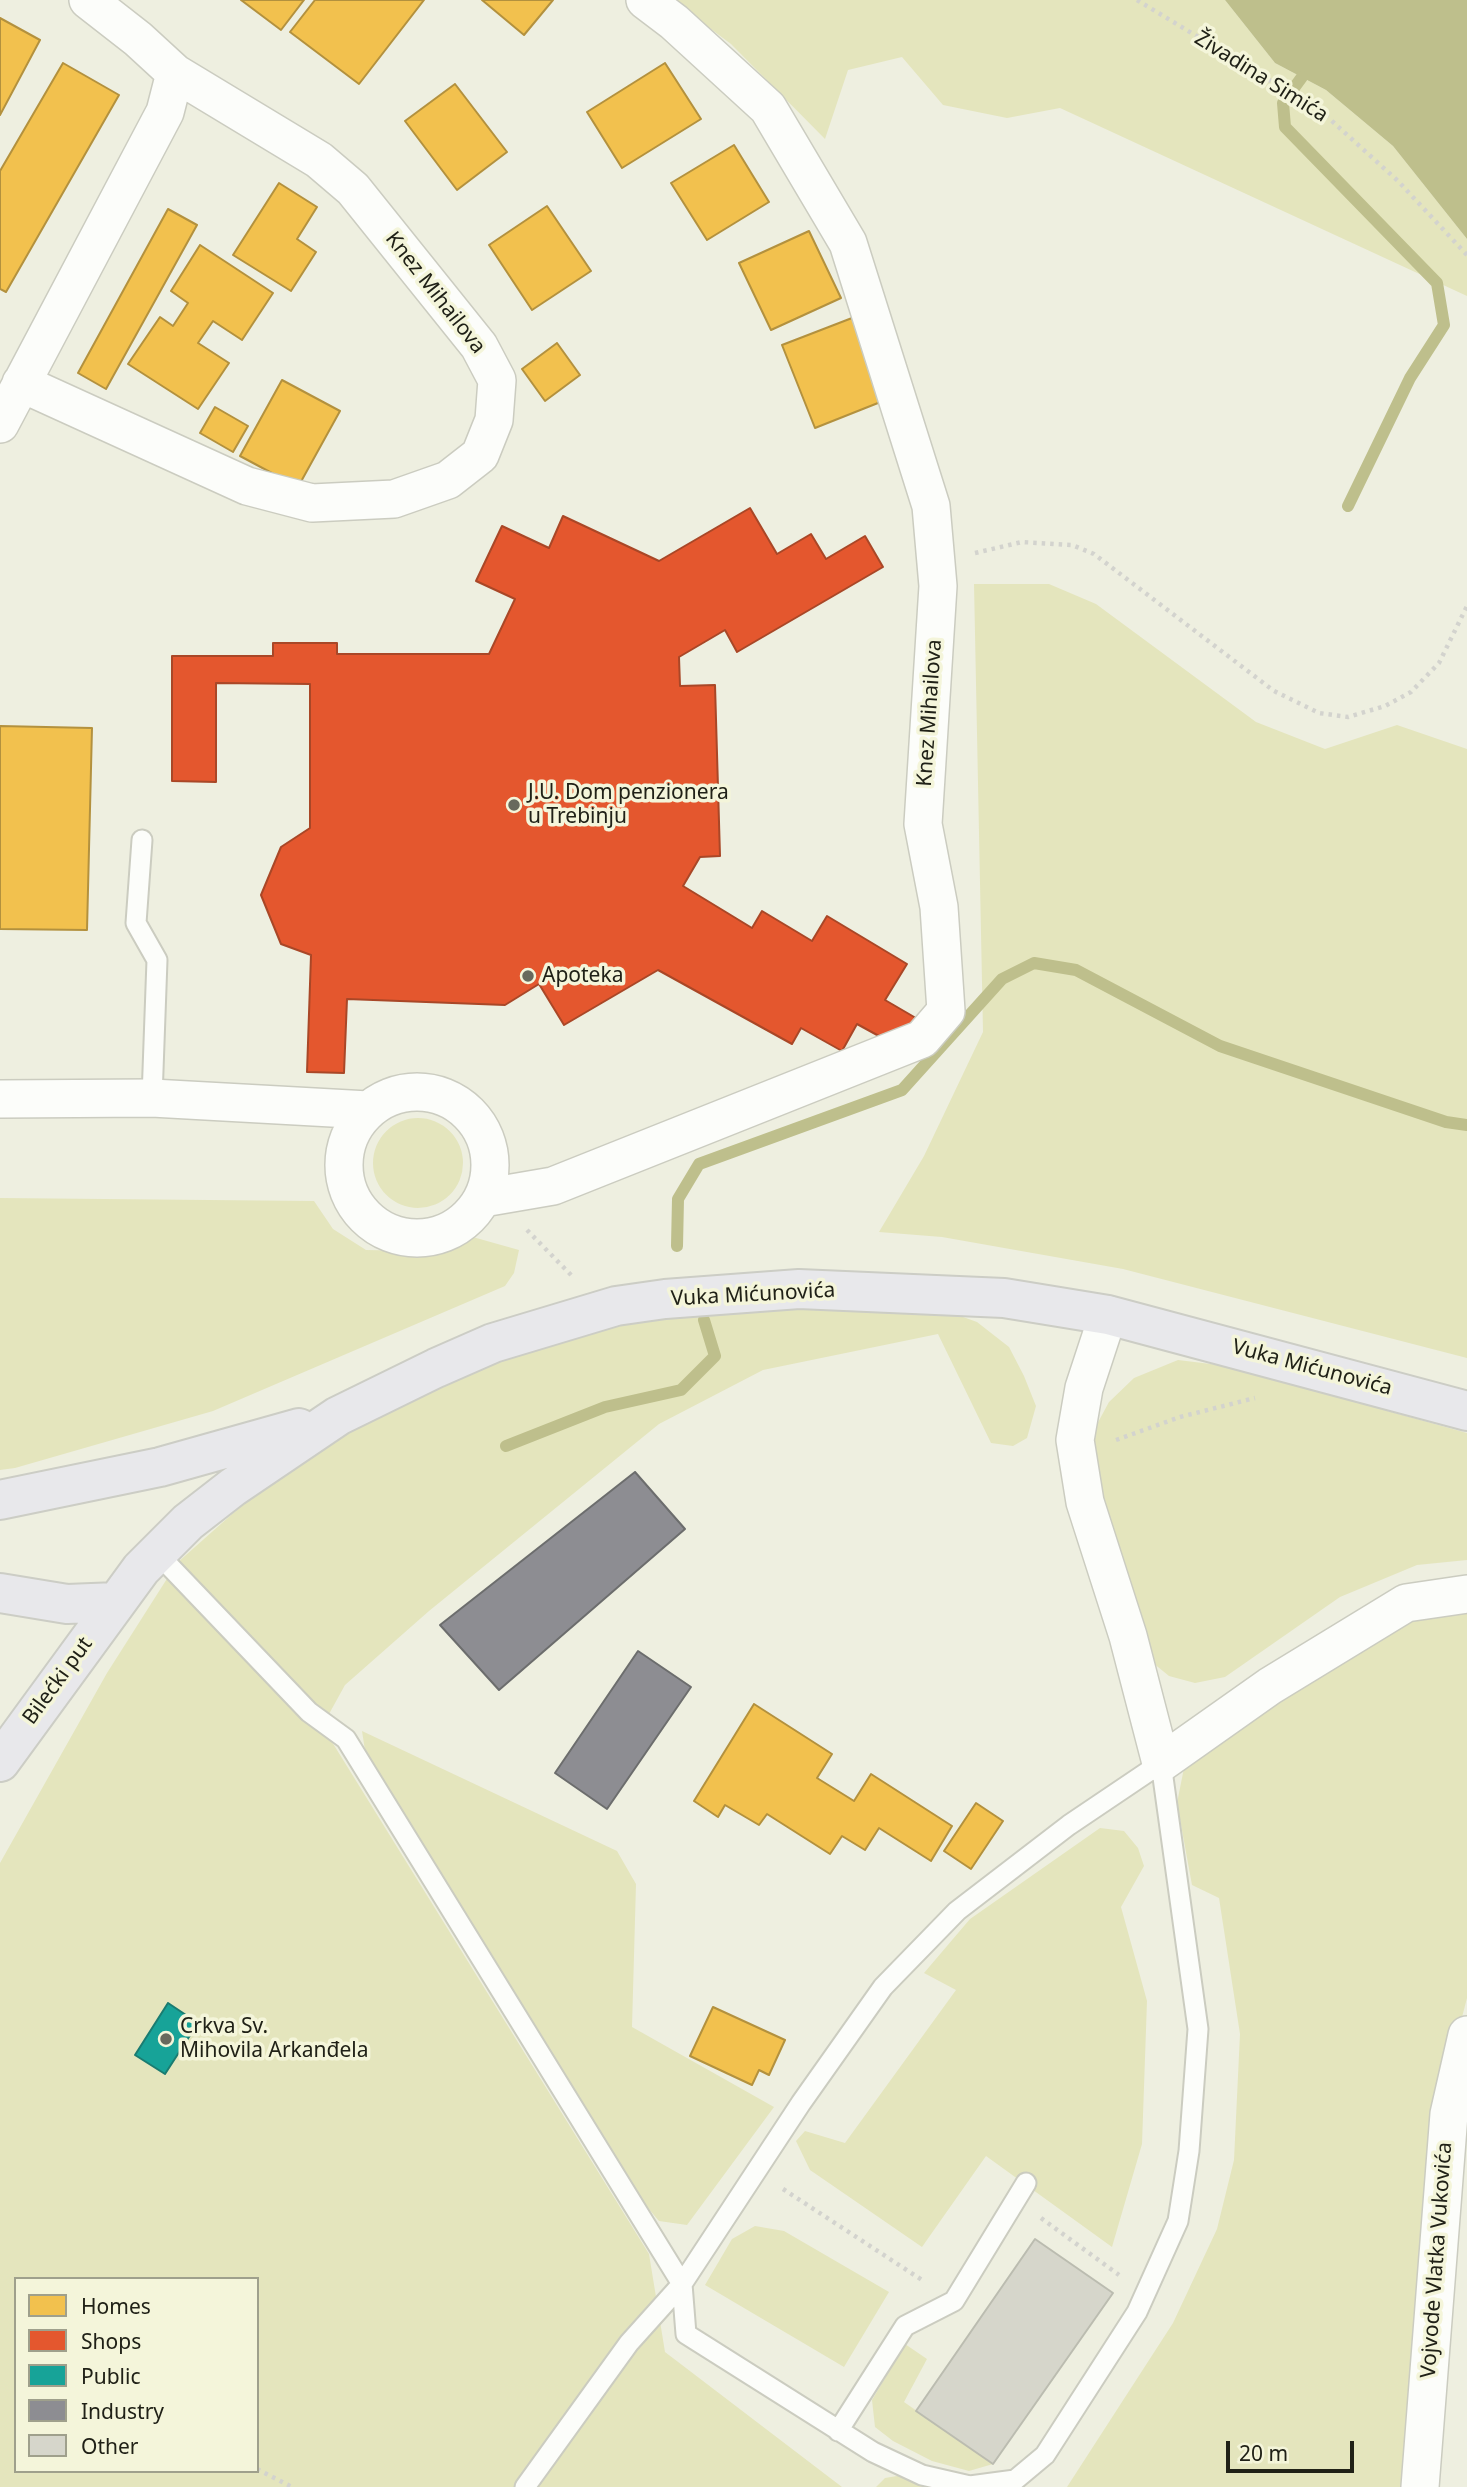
<!DOCTYPE html>
<meta charset="utf-8">
<style>
body{margin:0}
#map{position:relative;width:1467px;height:2487px;overflow:hidden;background:#eeefe0;font-family:"Noto Sans",sans-serif}
canvas{display:block}
.legend{position:absolute;left:14px;top:2277px;width:245px;height:196px;box-sizing:border-box;background:#f4f5da;border:2px solid #9fa08c;margin:0;padding:9px 12px;list-style:none;font-size:21px;color:#202117}
.legend li{display:flex;align-items:center;gap:14px;height:35px}
.legend b{width:35px;border:2px solid #9fa08c}
.scale{position:absolute;left:1226px;top:2441px;width:128px;height:32px;box-sizing:border-box;border:4px solid #202117;border-top:0;padding-left:9px;font-size:21px;line-height:24px;white-space:nowrap;color:#202117;-webkit-text-stroke:5px #f4f5da;paint-order:stroke}
</style>
<div id="map">
<canvas width="1467" height="2487"></canvas>
<ul class="legend">
<li><b style="height:19px;background:#f2c14e"></b>Homes</li>
<li><b style="height:19px;background:#e4572e"></b>Shops</li>
<li><b style="height:19px;background:#17a398"></b>Public</li>
<li><b style="height:19px;background:#8d8d92"></b>Industry</li>
<li><b style="height:19px;background:#d6d6cb"></b>Other</li>
</ul>
<div class="scale">20 m</div>
</div>
<script>
const ctx = document.querySelector('canvas').getContext('2d');
ctx.lineJoin = 'round';
function fill(path, color) { ctx.fillStyle = color; ctx.fill(path, 'evenodd'); }
const shape = rows => new Path2D(rows.map(r => 'M' + r).join(''));
function stroke(path, color, width, dash) { ctx.strokeStyle = color; ctx.lineWidth = width; ctx.lineCap = dash ? 'butt' : 'round'; ctx.setLineDash(dash || []); ctx.stroke(path); }
function label(font, color, halo, rows, align = 'center') {
  ctx.font = font + ' "Noto Sans",sans-serif'; ctx.lineWidth = 7; ctx.setLineDash([]); ctx.textBaseline = 'middle'; ctx.strokeStyle = halo; ctx.fillStyle = color; for (const [text, x, y, turn = 0] of rows) {
    ctx.save(); ctx.translate(x, y); ctx.rotate((+turn || 0) * Math.PI / 180); ctx.textAlign = isNaN(turn) ? turn : align; if (halo) ctx.strokeText(text, 0, 0); ctx.fillText(text, 0, 0); ctx.restore();
  }
}
const green = shape([
 [672,0,1225,0,1275,63,1326,90,1393,146,1467,239,1467,296,1060,108,1007,118,943,105,902,57,848,70,825,139,731,44],
 [974,584,1049,584,1096,604,1256,722,1325,749,1397,725,1467,749,1467,1358,1123,1269,942,1237,879,1232,924,1156,983,1032],
 '373 1163a45 45 0 1 1 90 0a45 45 0 1 1-90 0Z',
 [0,1198,314,1201,333,1229,366,1250,415,1251,447,1242,462,1234,519,1250,514,1273,505,1286,213,1411,15,1468,0,1470],
 [797,1303,952,1313,977,1322,1009,1347,1024,1376,1036,1406,1027,1438,1013,1446,991,1443,938,1334,763,1370,659,1424,429,1611,345,1685,329,1714,332,1742,649,2254,665,2352,842,2487,0,2487,0,1863,107,1673,177,1563,240,1507,320,1447,486,1364,657,1313],
 [16,2279,257,2279,257,2471,16,2471],
 [1178,1360,1227,1366,1467,1433,1467,1560,1417,1565,1340,1597,1225,1677,1195,1683,1169,1676,1147,1658,1121,1582,1089,1439,1109,1402,1134,1378],
 [1467,1606,1467,1998,1437,2113,1408,2487,1067,2487,1173,2323,1217,2229,1234,2160,1240,2034,1219,1898,1192,1885,1177,1803,1185,1763,1410,1617],
 [362,1731,617,1851,636,1884,632,2027,774,2107,687,2225,659,2221,637,2195,366,1757],
 [1100,1828,1124,1831,1138,1848,1144,1866,1121,1907,1147,2001,1142,2144,1112,2247,986,2156,922,2247,810,2170,796,2141,805,2131,845,2143,956,1990,924,1973,970,1919],
 [755,2226,784,2231,889,2292,844,2367,705,2285,732,2239],
 [905,2344,927,2359,904,2402,993,2464,969,2471,932,2461,893,2441,875,2427,872,2400],
 [903,2475,924,2487,876,2487,885,2478]
]);
const water = shape([
 [1225,0,1467,0,1467,239,1393,146,1326,90,1275,63]
]);
const homes = shape([
 [241,0,304,0,281,30,241,0],
 [315,0,424,0,359,84,290,32,315,0],
 [482,0,553,0,524,35,482,0],
 [0,18,40,40,0,115,0,18],
 [63,63,119,95,6,292,0,289,0,171,63,63],
 [665,63,701,119,622,168,587,112,665,63],
 [455,84,507,152,457,190,405,121,455,84],
 [734,145,769,202,707,240,671,183,734,145],
 [279,183,317,207,297,239,316,252,291,291,233,255,279,183],
 [547,206,591,271,532,310,489,245,547,206],
 [168,209,197,225,106,389,78,373,168,209],
 [809,231,841,298,771,330,739,263,809,231],
 [200,245,273,293,242,340,213,321,198,343,229,363,198,409,128,364,160,317,173,326,188,303,171,291,200,245],
 [852,318,883,401,815,428,782,345,852,318],
 [557,343,580,375,545,401,522,369,557,343],
 [282,380,340,411,298,487,240,456,282,380],
 [215,407,248,426,233,452,200,433,215,407],
 [0,726,92,728,87,930,0,929,0,726],
 [754,1704,832,1754,817,1778,854,1801,871,1774,952,1826,931,1861,879,1828,865,1850,842,1836,830,1854,767,1814,759,1825,725,1805,718,1817,694,1801,754,1704],
 [976,1803,1003,1821,971,1869,944,1851,976,1803],
 [713,2007,785,2040,769,2075,759,2070,752,2085,690,2056,713,2007]
]);
const shops = shape([
 [750,508,777,554,811,534,826,559,865,536,883,567,737,652,725,630,679,657,680,686,715,685,720,856,700,857,683,886,752,928,762,911,812,941,827,916,907,964,885,1000,921,1021,888,1041,857,1024,842,1051,801,1028,792,1044,658,970,564,1025,539,984,505,1005,347,999,344,1073,307,1072,311,955,281,944,261,895,281,847,310,828,310,684,216,683,216,782,172,781,172,656,273,656,273,643,337,643,337,654,489,654,515,599,476,581,502,526,549,548,563,516,659,561,750,508]
]);
const public = shape([
 [168,2003,198,2023,165,2074,135,2055,168,2003]
]);
const industry = shape([
 [635,1472,685,1529,499,1690,440,1625,635,1472],
 [638,1651,691,1687,607,1809,555,1773,638,1651]
]);
const stream = shape([
 [1302,77,1283,103,1285,127,1437,283,1444,325,1410,378,1348,506],
 [677,1246,678,1199,699,1164,902,1090,1002,979,1034,963,1076,970,1220,1046,1446,1122,1467,1125],
 [506,1446,605,1407,681,1390,715,1356,704,1320]
]);
const building = shape([
 [1035,2239,1113,2293,993,2464,916,2411,1035,2239]
]);
const path = shape([
 [1137,0,1322,112,1398,181,1467,255],
 [975,553,1022,542,1072,545,1094,554,1274,691,1319,713,1348,717,1385,706,1411,692,1439,663,1467,606],
 [527,1230,573,1277],
 [1116,1440,1180,1417,1255,1398],
 [783,2189,925,2282],
 [1041,2218,1119,2275],
 [257,2469,292,2487]
]);
const service = shape([
 [142,840,136,923,157,960,152,1098],
 [157,1553,309,1712,346,1739,682,2284,629,2343,525,2487],
 [1161,1763,1198,2029,1189,2151,1178,2221,1137,2312,1045,2455,1015,2480,970,2486,922,2475,873,2452,686,2334,682,2284,801,2103,883,1987,957,1911,1069,1825,1161,1763],
 [838,2431,905,2326,954,2301,1026,2183]
]);
const minor = shape([
 [21,383,247,486,312,503,394,499,448,480,480,455,494,420,497,380,479,346,353,189,319,160,175,73],
 [0,424,165,112,175,73,138,39,88,0],
 '344 1165a73 73 0 1 1 146 0a73 73 0 1 1-146 0Z',
 [0,1099,152,1098,368,1110],
 [483,1198,553,1186,922,1039,946,1011,939,907,923,824,938,586,931,506,848,243,768,108,674,22,645,0],
 [1108,1315,1084,1388,1075,1440,1085,1502,1128,1636,1161,1763,1270,1686,1406,1603,1467,1594],
 [1420,2487,1449,2114,1467,2035]
]);
const primary = shape([
 [0,1500,160,1467,299,1428],
 [0,1593,67,1604,117,1602],
 [0,1762,141,1569,188,1522,233,1487,338,1416,436,1368,493,1343,616,1306,665,1299,799,1289,1004,1298,1108,1315,1467,1411]
]);
const markers = [
 [514,805,7,"#68695d"],
 [528,976,7,"#68695d"],
 [166,2039,7,"#68695d"]
];
const streetNames = [
 ["Živadina Simića",1261,77,32],
 ["Knez Mihailova",435,293,52],
 ["Knez Mihailova",930,713,-86],
 ["Vuka Mićunovića",753,1295,-3],
 ["Vuka Mićunovića",1312,1368,15],
 ["Bilećki put",58,1681,-54],
 ["Vojvode Vlatka Vukovića",1437,2260,-86]
];
const poiNames = [
 ["J.U. Dom penzionera",528,793],
 ["u Trebinju",528,817],
 ["Apoteka",542,976],
 ["Crkva Sv.",180,2027],
 ["Mihovila Arkanđela",180,2051]
];
fill(green, '#e4e5bd');
fill(water, '#bebf8c');
fill(homes, '#f2c14e');
stroke(homes, '#b3913e', 2);
fill(shops, '#e4572e');
stroke(shops, '#a94727', 2);
fill(public, '#17a398');
stroke(public, '#1a7c71', 2);
fill(industry, '#8d8d92');
stroke(industry, '#6c6d6d', 2);
stroke(stream, '#bebf8c', 12);
fill(building, '#d6d6cb');
stroke(building, '#bbbcb0', 2);
stroke(service, '#cbccc0', 23);
stroke(minor, '#cbccc0', 40);
stroke(primary, '#cccdc5', 42);
stroke(path, '#d3d3ce', 4.5, [3.5, 5]);
stroke(service, '#fcfdfa', 19);
stroke(minor, '#fcfdfa', 37);
stroke(primary, '#e8e8eb', 38);
for (const [x, y, r, color] of markers) { const dot = new Path2D(); dot.arc(x, y, r, 0, 2 * Math.PI); ctx.fillStyle = color; ctx.fill(dot); stroke(dot, '#f4f5da', 2.5); }
label('21px', '#202117', '#f4f5da', streetNames);
label('21px', '#202117', '#f4f5da', poiNames, 'left');
</script>
